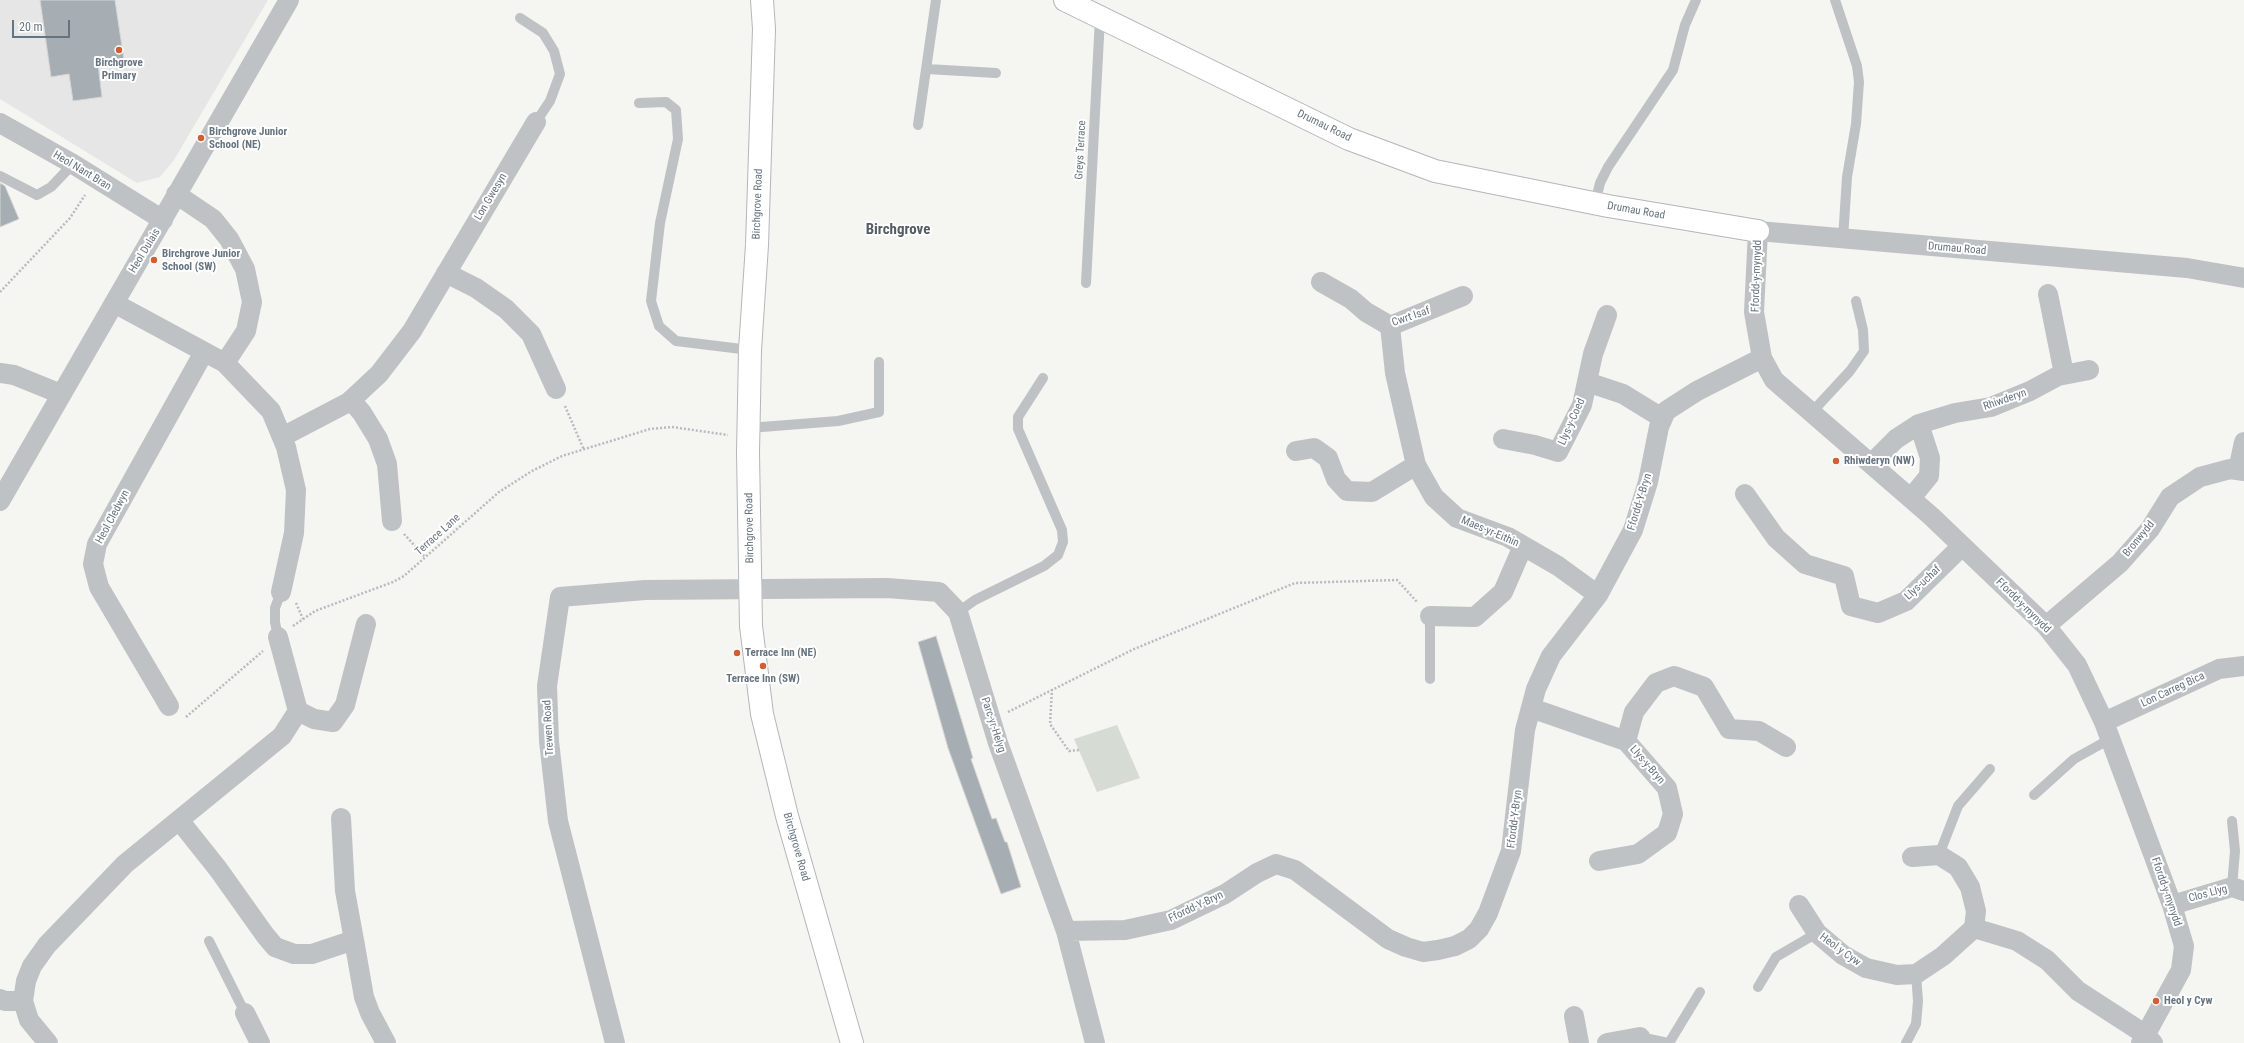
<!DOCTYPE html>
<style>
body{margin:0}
#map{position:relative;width:2244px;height:1043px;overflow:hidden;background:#f5f5f1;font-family:"Roboto Condensed",sans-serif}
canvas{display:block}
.scale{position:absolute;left:12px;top:20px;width:58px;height:18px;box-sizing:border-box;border:2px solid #667480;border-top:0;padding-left:5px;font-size:12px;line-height:14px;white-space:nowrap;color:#667480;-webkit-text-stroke:3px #fff;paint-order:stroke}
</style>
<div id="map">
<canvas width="2244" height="1043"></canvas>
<div class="scale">20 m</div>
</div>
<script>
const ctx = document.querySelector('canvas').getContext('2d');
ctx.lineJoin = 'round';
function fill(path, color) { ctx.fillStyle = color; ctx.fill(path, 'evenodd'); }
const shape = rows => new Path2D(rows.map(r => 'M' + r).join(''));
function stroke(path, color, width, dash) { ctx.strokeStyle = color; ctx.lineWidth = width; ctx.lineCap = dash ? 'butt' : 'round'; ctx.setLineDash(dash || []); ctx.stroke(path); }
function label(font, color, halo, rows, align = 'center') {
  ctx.font = font + ' "Roboto Condensed",sans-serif'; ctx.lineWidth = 4; ctx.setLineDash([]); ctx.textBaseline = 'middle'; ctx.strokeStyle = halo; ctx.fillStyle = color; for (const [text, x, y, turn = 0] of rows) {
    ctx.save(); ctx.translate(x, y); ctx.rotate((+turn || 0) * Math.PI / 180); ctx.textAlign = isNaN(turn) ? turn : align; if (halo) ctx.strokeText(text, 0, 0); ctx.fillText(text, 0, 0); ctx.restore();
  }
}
const built = shape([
 [0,0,268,0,174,160,160,177,137,183,0,99]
]);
const green = shape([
 [1117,725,1140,778,1097,792,1074,739]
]);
const building = shape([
 [40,0,115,0,124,60,98,64,102,97,73,101,69,74,51,77,40,0],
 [0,183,5,186,19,219,0,227,0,183],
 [936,636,973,758,971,759,992,819,996,818,1005,842,1007,842,1021,887,1001,894,948,748,918,642,936,636]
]);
const path = shape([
 [0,292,70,218,85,195],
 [565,406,584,450],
 [404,534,425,557],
 [296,603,303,619],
 [293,626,315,611,393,582,404,576,499,492,532,471,562,456,650,429,672,427,728,435],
 [1052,689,1050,724,1069,751,1079,750],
 [1008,712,1134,649,1295,583,1397,580,1418,603],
 [186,717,263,651]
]);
const lane = shape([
 [1835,0,1857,66,1859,82,1856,124,1847,177,1843,239],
 [520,18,543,33,554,51,560,74,550,101,536,122],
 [927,69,996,73],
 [639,103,666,102,676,110,678,139,660,223,651,301,659,326,676,341,750,350],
 [918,125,936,0],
 [0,176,37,195,51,187,73,164],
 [1595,203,1600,183,1608,167,1673,70,1685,25,1696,0],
 [1086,283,1100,18],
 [1812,412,1850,371,1864,351,1863,330,1856,301],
 [749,428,838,421,879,412,879,362],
 [958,612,975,600,1044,566,1058,555,1063,542,1062,530,1018,429,1018,417,1043,378],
 [278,637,275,622,275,608,281,592],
 [1430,679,1430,616],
 [2034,795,2074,759,2110,739],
 [2232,821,2235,851,2232,887],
 [1939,855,1958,806,1990,769],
 [209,941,245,1013],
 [1758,987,1776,957,1817,933],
 [1640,1037,1668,1043],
 [1669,1043,1700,992],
 [1906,1043,1916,1024,1918,1001,1916,974]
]);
const street = shape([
 [0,123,73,164,163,220],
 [176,194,213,219,229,239,245,269,252,302,246,331,225,363],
 [446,273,476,288,506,309,531,334,556,389],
 [1321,282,1351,299,1366,312,1390,326,1463,296],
 [2048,294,2064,374],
 [114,303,225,363,271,411,286,447,296,490,294,533,281,592],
 [1390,326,1395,373,1416,465,1434,497,1457,518,1508,537,1558,566,1598,595],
 [0,373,14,375,61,394],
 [1587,382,1623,394,1662,418],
 [351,400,362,413,378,439,387,464,392,521],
 [282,437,349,402,379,374,412,331,536,122],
 [1503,439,1535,445,1558,452,1582,405,1593,354,1607,315],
 [1296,451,1314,448,1328,458,1336,479,1347,491,1372,492,1416,465],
 [1871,464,1896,439,1919,424,1955,413,1991,407,2030,391,2058,376,2089,370],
 [2238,470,2244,442],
 [1745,494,1776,538,1805,564,1844,576,1851,606,1878,613,1906,601,1962,546],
 [1911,498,1929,476,1930,458,1919,424],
 [0,501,289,0],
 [1430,616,1475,617,1503,592,1523,546],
 [2046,626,2120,563,2150,529,2170,497,2200,477,2230,469,2244,471],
 [169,706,99,587,93,564,97,544,204,352],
 [1531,708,1626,741,1667,788,1673,814,1667,833,1638,854,1599,861],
 [298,711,314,719,333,722,345,705,366,624],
 [2104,722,2219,669,2244,666],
 [1626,741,1634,712,1656,683,1674,676,1704,687,1729,729,1759,731,1786,747],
 [179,820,218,869,265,935,275,947,294,954,312,954,354,940,345,891,341,818],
 [1799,905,1817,933,1843,955,1866,968,1897,975,1916,974,1943,956,1974,928,1976,911,1970,887,1958,867,1939,855,1912,857],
 [2172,905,2232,887,2244,891],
 [1974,928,2017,941,2047,960,2078,991,2146,1035,2153,1043],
 [1066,931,1125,930,1171,920,1225,894,1257,873,1276,864,1295,870,1388,939,1406,947,1423,952,1438,950,1455,946,1469,939,1479,929,1488,913,1511,851,1525,730,1536,689,1551,656,1598,595,1633,530,1648,482,1659,427,1666,411,1697,391,1762,358],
 [354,940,364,997,370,1013,386,1043],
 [0,999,5,1001,23,1001],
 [245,1013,260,1043],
 [1574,1016,1579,1043],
 [48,1043,29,1020,23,1001,26,981,32,966,47,945,125,864,282,736,298,711,278,637],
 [615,1043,558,821,549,741,547,686,560,597,645,590,887,588,939,592,958,612,998,743,1066,931,1095,1043],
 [1607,1043,1640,1037],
 [2141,1043,2181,970,2184,946,2172,905,2104,722,2077,665,2046,626,1931,516,1774,380,1762,358,1754,312,1758,231,2187,268,2244,278]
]);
const secondary = shape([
 [762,0,764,29,757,245,750,350,748,453,751,626,762,714,787,816,852,1043],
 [1065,0,1349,139,1435,171,1608,206,1758,231]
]);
const markers = [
 [119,50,4,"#d25e34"],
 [201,138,4,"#d25e34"],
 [154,260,4,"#d25e34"],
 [1836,461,4,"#d25e34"],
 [737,653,4,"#d25e34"],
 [763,666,4,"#d25e34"],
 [2156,1001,4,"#d25e34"]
];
const poiNames = [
 ["Birchgrove",119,63,"center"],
 ["Primary",119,76,"center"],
 ["Birchgrove Junior",209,132],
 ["School (NE)",209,145],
 ["Birchgrove Junior",162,254],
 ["School (SW)",162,267],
 ["Rhiwderyn (NW)",1844,461],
 ["Terrace Inn (NE)",745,653],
 ["Terrace Inn (SW)",763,679,"center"],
 ["Heol y Cyw",2164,1001]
];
const streetNames = [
 ["Drumau Road",1324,126,26],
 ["Greys Terrace",1081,150,-87],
 ["Heol Nant Bran",82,171,31],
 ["Lon Gwesyn",491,197,-59],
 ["Birchgrove Road",758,204,-88],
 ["Drumau Road",1636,211,10],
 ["Drumau Road",1957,249,5],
 ["Heol Dulais",145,251,-59],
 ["Ffordd-y-mynydd",1757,276,-88],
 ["Cwrt Isaf",1411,317,-19],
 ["Rhiwderyn",2005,400,-19],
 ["Llys-y-Coed",1572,422,-66],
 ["Ffordd-Y-Bryn",1640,502,-73],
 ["Heol Cledwyn",113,517,-62],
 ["Birchgrove Road",750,528,-91],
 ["Maes-yr-Eithin",1490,532,23],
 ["Terrace Lane",438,535,-42],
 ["Bronwydd",2139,539,-51],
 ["Llys-uchaf",1923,583,-43],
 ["Ffordd-y-mynydd",2023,606,45],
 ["Lon Carreg Bica",2173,690,-25],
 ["Parc-yr-Helyg",993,725,72],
 ["Trewen Road",549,728,-93],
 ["Llys-y-Bryn",1647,765,49],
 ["Ffordd-Y-Bryn",1515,819,-83],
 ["Birchgrove Road",796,847,74],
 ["Ffordd-y-mynydd",2166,892,71],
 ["Clos Llyg",2208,894,-15],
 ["Ffordd-Y-Bryn",1196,907,-25],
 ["Heol y Cyw",1840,950,36]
];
const districtNames = [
 ["Birchgrove",898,230]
];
fill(built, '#e5e6e5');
fill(green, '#d6dbd3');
fill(building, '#a7aeb3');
stroke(building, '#d6d6d4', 1);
stroke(secondary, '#b3b7bb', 24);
stroke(path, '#b8bbbd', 2.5, [2, 2]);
stroke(lane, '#bec2c5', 10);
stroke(street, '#bec2c5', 20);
stroke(secondary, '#fff', 22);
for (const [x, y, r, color] of markers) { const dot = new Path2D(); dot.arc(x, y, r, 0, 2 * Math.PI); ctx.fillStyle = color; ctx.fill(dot); stroke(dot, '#fff', 1.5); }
label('bold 11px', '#667480', '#fff', poiNames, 'left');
label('11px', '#667480', '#fff', streetNames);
label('bold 15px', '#545d65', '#fff', districtNames);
</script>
